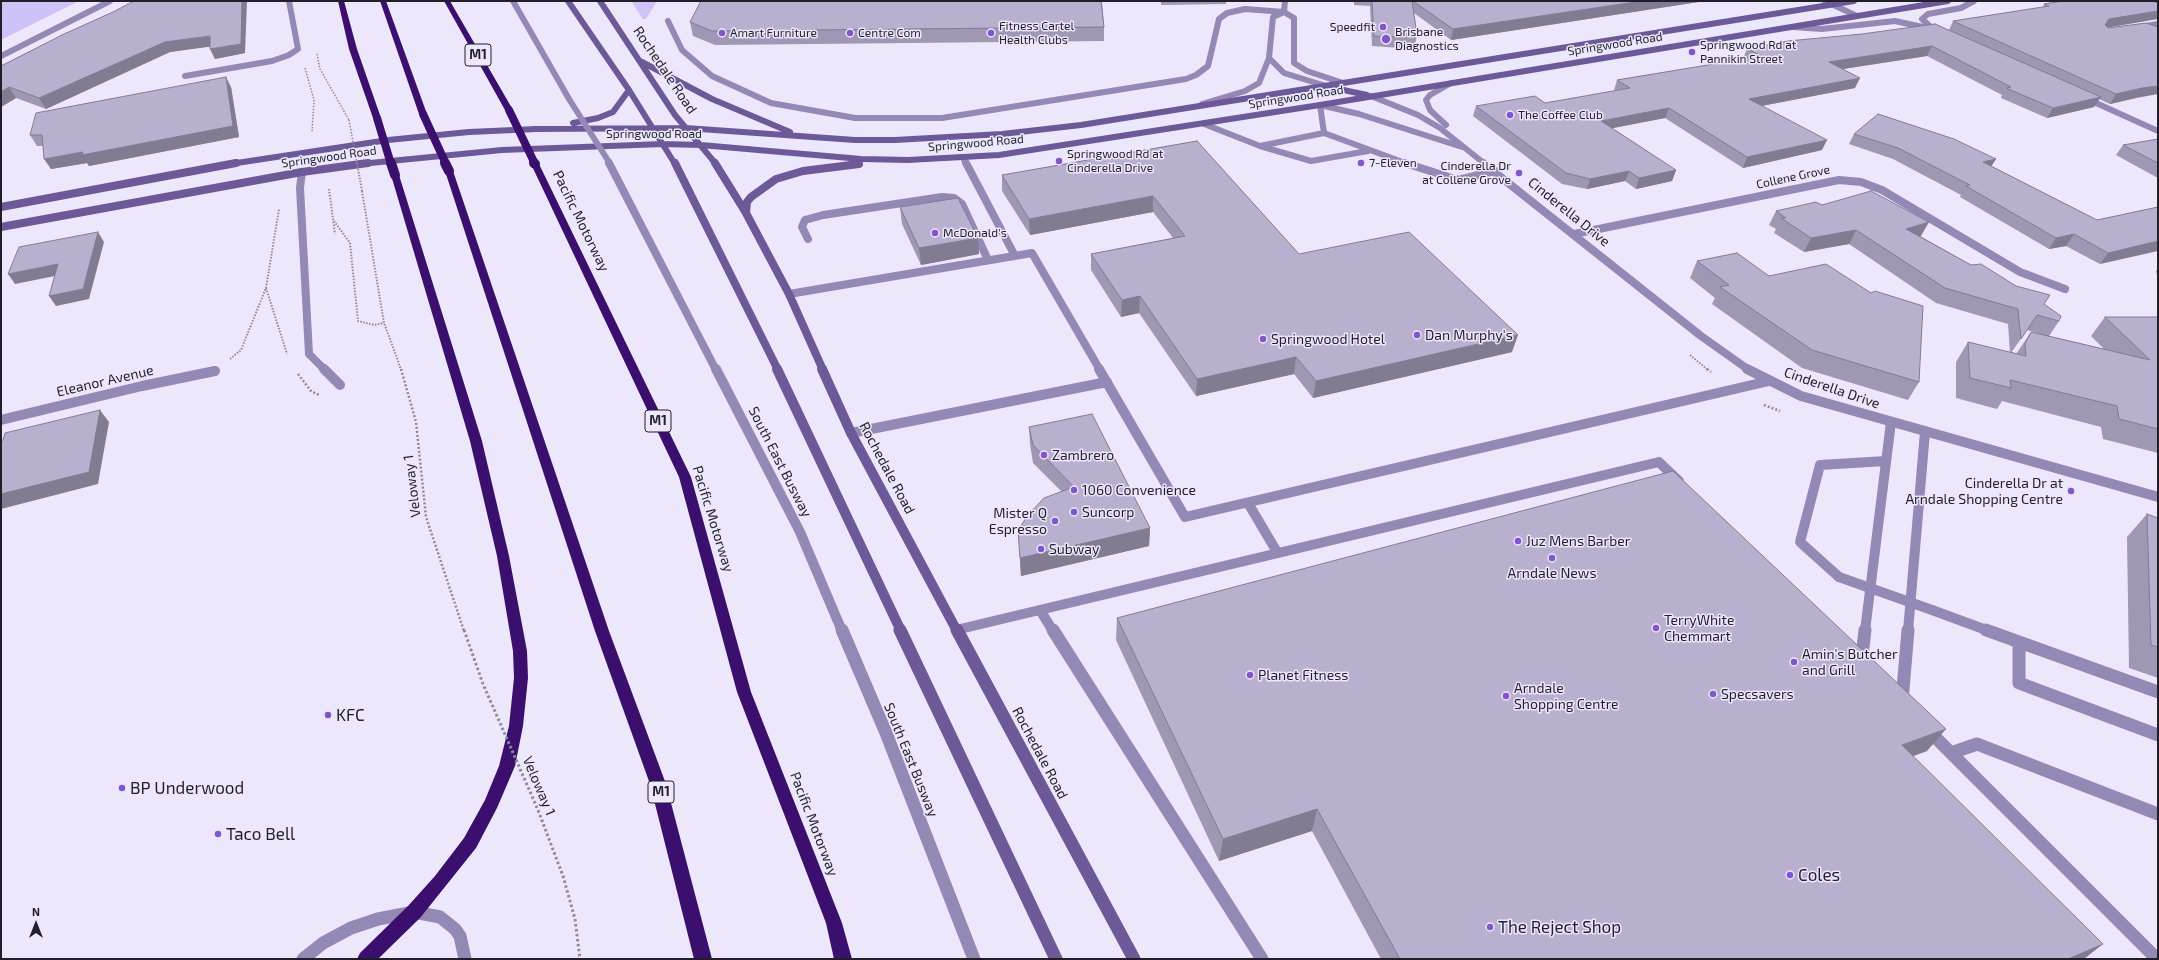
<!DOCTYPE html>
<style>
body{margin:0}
#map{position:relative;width:2159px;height:960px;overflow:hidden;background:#ede7fc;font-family:"Exo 2",sans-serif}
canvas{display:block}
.frame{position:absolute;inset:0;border:2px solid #211e2a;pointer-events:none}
.north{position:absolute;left:16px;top:904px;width:40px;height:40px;-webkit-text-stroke:3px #ede7fc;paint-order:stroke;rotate:0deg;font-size:11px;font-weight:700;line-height:16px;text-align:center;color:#211e2a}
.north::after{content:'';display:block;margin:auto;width:14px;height:18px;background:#211e2a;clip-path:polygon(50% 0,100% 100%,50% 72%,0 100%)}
</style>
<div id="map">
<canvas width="2159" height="960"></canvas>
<div class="frame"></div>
<div class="north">N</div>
</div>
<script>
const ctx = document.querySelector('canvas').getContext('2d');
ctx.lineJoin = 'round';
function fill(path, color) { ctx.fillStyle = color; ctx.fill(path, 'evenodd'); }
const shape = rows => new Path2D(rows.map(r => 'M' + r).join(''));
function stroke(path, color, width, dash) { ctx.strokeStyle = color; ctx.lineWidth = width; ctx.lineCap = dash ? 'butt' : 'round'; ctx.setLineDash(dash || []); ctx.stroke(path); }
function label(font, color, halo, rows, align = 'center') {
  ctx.font = font + ' "Exo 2",sans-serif'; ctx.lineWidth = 3; ctx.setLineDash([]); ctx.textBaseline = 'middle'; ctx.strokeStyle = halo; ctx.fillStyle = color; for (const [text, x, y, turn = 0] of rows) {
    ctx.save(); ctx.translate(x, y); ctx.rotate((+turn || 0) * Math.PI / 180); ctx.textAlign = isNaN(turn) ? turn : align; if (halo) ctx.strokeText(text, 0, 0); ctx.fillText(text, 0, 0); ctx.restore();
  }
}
const green = shape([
 [1,1,79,1,1,40],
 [631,1,657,1,646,19,643,19]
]);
const pathFar2 = shape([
 [317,54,320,69,349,120],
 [305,68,314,100,312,132]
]);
const pathFar1 = shape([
 [329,189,335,234],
 [362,191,384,323,397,358],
 [334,221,350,243,358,321,374,325,384,323],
 [266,288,287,354],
 [1690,355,1708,370],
 [230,359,241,350,266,288,279,209]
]);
const path = shape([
 [1707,369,1711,372],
 [298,374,311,391,319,395],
 [1764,405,1780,411]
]);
const serviceFar3 = shape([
 [513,1,569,99],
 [668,21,682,50,712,76,771,103,855,118,942,118,1186,79,1196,75,1208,66,1219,19,1227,13,1245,9,1284,12],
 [2139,27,2158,24],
 [1320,105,1324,133],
 [1204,124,1260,146,1311,161,1368,151],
 [1260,146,1324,133,1408,164],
 [963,157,966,164],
 [609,162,610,164]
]);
const serviceFar2 = shape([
 [609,163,716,370],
 [966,163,1015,256],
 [1405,163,1458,180,1495,171],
 [302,172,300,188,309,354,325,370],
 [808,239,802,227,805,220,823,215,942,197,954,198,962,204,988,260],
 [789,294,1032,253,1100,370]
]);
const serviceFar1 = shape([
 [324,369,340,385],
 [716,369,800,532,842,631],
 [1099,369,1185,517,1769,381],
 [851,433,1107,382],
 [1248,503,1277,552],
 [1839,577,1800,542,1820,465,1886,461],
 [1040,610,1053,631],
 [1932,610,1989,631],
 [956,630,1659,462,1679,481],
 [1865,631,1891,422],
 [1908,631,1925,432]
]);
const service = shape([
 [842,630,886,733,974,959],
 [1053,630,1262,959],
 [1986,630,2158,692],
 [2019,642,2019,683,2158,735],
 [1861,664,1865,630],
 [1902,701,1908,630],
 [1928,730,2157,959],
 [1951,753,1977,744,2158,814]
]);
const minorFar3 = shape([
 [1825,1,1857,16],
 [1284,12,1294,18,1294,63,1307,71,1343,83],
 [1284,12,1285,1],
 [1793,27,1822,29,1895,21,1932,29],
 [1932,28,1922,19,1928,14,1961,8,1974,1],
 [1,56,110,1],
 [1269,58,1284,73,1326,86],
 [185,76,272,61,289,55,298,49,289,1],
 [2085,98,2158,131],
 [1202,104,1245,91,1259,83,1269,58,1273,17,1284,12]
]);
const minorFar2 = shape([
 [1574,234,1839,180,1861,182,1882,190,2020,272,2065,289]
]);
const minorFar1 = shape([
 [1,420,142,386,215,371]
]);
const minor = shape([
 [303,959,323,943,351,928,378,919,414,912,440,917,455,929,460,936,465,959]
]);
const tertiaryFar2 = shape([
 [1371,96,1418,115,1440,128,1485,164],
 [1320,105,1359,114,1462,147],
 [1446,125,1430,110,1426,100,1430,95,1451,83]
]);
const tertiaryFar1 = shape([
 [1483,163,1701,336,1749,370]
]);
const tertiary = shape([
 [1747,369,1801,396,2158,497]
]);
const secondaryFar3 = shape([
 [568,1,629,90,675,164],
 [600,1,675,115,716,164],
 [642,62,712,99,790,132],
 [1334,88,1367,95],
 [573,123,598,118,613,112,629,90],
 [230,164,388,140,469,132,536,129,686,128,855,140,895,140,1002,134,1081,125,1854,1],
 [360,164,502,150,663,144,701,145,861,159,908,160,999,155,1320,105,1948,1]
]);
const secondaryFar2 = shape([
 [675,163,778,370],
 [715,163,746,213,789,294,823,370],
 [1,207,236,163],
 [746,213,747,202,751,197,776,179,803,171,859,164],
 [1,227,302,172,368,163]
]);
const secondaryFar1 = shape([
 [777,369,901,631],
 [822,369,851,433,957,631]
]);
const secondary = shape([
 [900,630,1056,959],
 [957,630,1134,959]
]);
const motorway = shape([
 [338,1,344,1,357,49,381,118,380,120,373,118,349,49,338,1],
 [380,1,386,1,427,114,426,116,419,114,380,1],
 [444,1,450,1,513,110,512,112,505,110,444,1],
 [535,161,539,164,691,477,751,692,842,923,852,959,834,959,826,923,737,692,679,477,531,164,535,161],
 [449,168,453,171,609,631,666,784,712,959,694,959,650,784,595,631,445,171,449,168],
 [395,172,399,175,482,441,509,556,527,651,528,678,523,726,515,766,497,808,476,848,420,918,378,959,357,959,360,953,408,906,435,876,464,838,485,800,499,766,509,726,514,678,513,651,497,556,470,441,391,175,395,172]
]);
const pathBridgeFar3 = shape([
 [349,120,357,164]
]);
const pathBridgeFar2 = shape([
 [357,163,362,191],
 [397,358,401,370]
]);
const pathBridgeFar1 = shape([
 [401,369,416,422,426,517,464,631]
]);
const pathBridge = shape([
 [464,630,483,684,538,810,563,876,575,919,580,959]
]);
const serviceBridgeFar1 = shape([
 [569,99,609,162]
]);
const serviceBridge = shape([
 [1839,577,1932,610]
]);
const motorwayBridgeFar1 = shape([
 [509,110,535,164],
 [423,114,446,164],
 [377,118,391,164]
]);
const motorwayBridge = shape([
 [391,163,395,175],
 [445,163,449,171],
 [534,163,535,164]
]);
const wall = shape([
 [701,1,1226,1,1226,4,1161,5,1161,2,1102,2,1104,27,1104,41,715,45,693,36,690,22],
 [1354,1,1705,1,1451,40,1414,13,1417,35,1415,45,1401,44,1400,48,1372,46,1370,6,1354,5],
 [2063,1,2158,1,2158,20,2157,19,2107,28,2136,98,2110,104,2099,99,2094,107,2047,118,2001,98,2002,95,1927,56,1842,69,1855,88,1762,106,1822,150,1743,168,1665,118,1612,128,1676,170,1672,181,1636,189,1625,181,1587,189,1562,184,1473,116,1476,106,1545,103,1615,91,1614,90,1617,80,1745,59,1743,58,1747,49,1949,30,1953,21,2043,7,2044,4],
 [113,12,245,53,215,59,210,46,170,52,46,109,16,98,1,107,1,66],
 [231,87,239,137,89,166,87,163,51,169,43,146,37,146,30,135],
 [1854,134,1996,159,1991,166,2097,220,2158,207,2100,264,2066,246,2049,249,1960,197,1961,195,1893,159,1849,144],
 [2158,139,2158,178,2116,155,2123,145],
 [1197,141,1299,254,1512,352,1313,398,1294,374,1196,396,1139,313,1121,317,1091,270,1091,254,1173,238,1153,212,1030,235,1002,191,1002,175],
 [1822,205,1921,236,1920,236,1971,265,2044,304,2059,321,2049,336,2104,349,2091,336,2105,317,2158,317,2158,453,2103,439,2101,427,2002,401,1997,409,1956,398,1956,362,1968,342,2010,353,2008,324,1936,303,1849,244,1804,252,1774,233,1776,229,1769,225,1776,211],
 [2027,330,2044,335,2031,332,2016,354,2011,353],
 [900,207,978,238,979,254,921,265,902,224],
 [1697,261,1769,276,1919,382,1908,400,1802,368,1712,304,1715,298,1690,278],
 [2158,268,2158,278,2156,271],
 [1029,427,1150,528,1149,546,1021,576,1018,531,1062,492,1033,463,1030,444],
 [2147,514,2158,518,2158,678,2129,668,2127,537],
 [1117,618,1927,751,1913,756,2084,959,1381,959,1312,831,1219,861,1116,640]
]);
const shadedWall = shape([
 [242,1,247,1,245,53,215,59,210,49],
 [1642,1,1705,1,1451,40,1453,29],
 [2158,11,2158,18,2157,19,2103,28,2109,19],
 [210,36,215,46,170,52,46,109,39,98,165,42],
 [1932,46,1927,56,1824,72,1829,62],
 [226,77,231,87,239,137,89,166,87,163,51,169,44,159],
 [1860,78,1855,88,1745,109,1749,99],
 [2158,86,2158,94,2136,98,2110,104,2116,94,2142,88],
 [9,87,16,98,1,107,1,92],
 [2101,97,2094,107,2047,118,2053,108],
 [1669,108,1665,118,1598,131,1601,121],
 [1827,140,1822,150,1743,168,1747,157],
 [1996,159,1989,170,1983,162],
 [1676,170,1672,181,1636,189,1639,178],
 [1629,171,1625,181,1587,189,1590,179],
 [1153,196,1153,212,1030,235,1029,219],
 [1929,222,1921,236,1898,243,1906,229],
 [1856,230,1849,244,1804,252,1811,238],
 [98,232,104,242,89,299,56,306,49,296],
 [2074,234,2066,246,2049,249,2056,238],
 [978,238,979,254,921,265,919,248],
 [2158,241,2158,251,2100,264,2108,253],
 [58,264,65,274,15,284,8,274],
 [1140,296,1139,313,1121,317,1122,300],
 [1518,335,1512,352,1313,398,1316,381],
 [1296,357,1294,374,1196,396,1197,379],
 [100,410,109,422,98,484,1,509,1,494],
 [1150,528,1149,546,1021,576,1020,558],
 [1946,729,1927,751,1883,767,1902,745],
 [1317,809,1312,831,1219,861,1223,839],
 [2103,944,2084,959,2068,959]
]);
const building = shape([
 [134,1,242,1,241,44,210,49,210,36,165,42,39,98,9,87,1,92,1,66,64,34,113,12,134,1],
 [701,1,1101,1,1104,27,712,31,690,22,701,1],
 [1372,1,1412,1,1417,35,1402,34,1402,37,1374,36,1372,1],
 [1413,1,1642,1,1453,29,1413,1],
 [2063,1,2152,1,2158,3,2158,11,2109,19,2105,25,2108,28,2146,23,2158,27,2158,86,2142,88,2116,94,1953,21,2049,6,2044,4,2063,1],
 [1935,24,2101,97,2053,108,2006,88,2011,87,1932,46,1829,62,1860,78,1749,99,1827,140,1747,157,1669,108,1601,121,1676,170,1639,178,1629,171,1590,179,1566,173,1476,106,1535,96,1545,103,1630,88,1617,80,1762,56,1747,49,1788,41,1862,34,1935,24],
 [226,77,233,126,82,155,83,152,44,159,42,135,30,135,36,113,226,77],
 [1878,114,1954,139,1996,159,1983,162,2097,220,2158,207,2158,241,2108,253,2074,234,2056,238,1966,186,1970,185,1898,148,1854,134,1878,114],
 [2158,139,2158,163,2123,145,2158,139],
 [1197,141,1299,254,1409,232,1518,335,1316,381,1296,357,1197,379,1140,296,1122,300,1091,254,1185,236,1153,196,1029,219,1002,175,1197,141],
 [1871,191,1929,222,1906,229,1971,265,1981,264,2016,286,2050,295,2044,304,2061,316,2059,321,2037,315,2021,339,2018,309,1945,288,1856,230,1811,238,1781,218,1786,218,1776,211,1816,202,1822,205,1871,191],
 [958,198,978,238,919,248,900,207,958,198],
 [98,232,83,289,49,296,58,264,8,274,19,247,98,232],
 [1737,253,1769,276,1826,264,1871,293,1875,291,1923,306,1919,382,1812,350,1720,287,1729,285,1697,261,1737,253],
 [2105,317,2158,317,2158,429,2119,419,2117,406,2010,380,2011,388,1970,378,1968,342,2026,356,2025,344,2031,332,2150,360,2105,317],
 [100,410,89,472,1,494,1,441,3,440,5,433,100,410],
 [1092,414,1150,528,1020,558,1018,531,1027,516,1044,498,1074,487,1033,445,1029,427,1092,414],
 [1673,471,1946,729,1902,745,2103,944,2068,959,1400,959,1317,809,1223,839,1117,618,1673,471],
 [2147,514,2158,518,2158,647,2151,645,2147,514]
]);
const markers = [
 [1383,27,4,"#8255ce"],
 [722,33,4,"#8255ce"],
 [850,33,4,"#8255ce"],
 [991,33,4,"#8255ce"],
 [1386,39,5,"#8255ce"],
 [1692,52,4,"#8255ce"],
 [1510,115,4,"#8255ce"],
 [1059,161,4,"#8255ce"],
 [1361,163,4,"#8255ce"],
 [1519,173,4,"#8255ce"],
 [935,233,4,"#8255ce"],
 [1417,335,4,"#8255ce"],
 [1263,339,4,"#8255ce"],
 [1044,455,4,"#8255ce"],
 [1074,490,4,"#8255ce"],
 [2071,491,4,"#8255ce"],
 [1074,512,4,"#8255ce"],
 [1055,521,4,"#8255ce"],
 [1518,541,4,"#8255ce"],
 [1041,549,4,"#8255ce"],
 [1552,558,4,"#8255ce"],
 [1656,628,4,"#8255ce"],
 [1794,662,4,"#8255ce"],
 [1250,675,4,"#8255ce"],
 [1713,694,4,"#8255ce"],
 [1506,696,4,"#8255ce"],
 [328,715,4,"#8255ce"],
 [122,788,4,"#8255ce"],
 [218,834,4,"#8255ce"],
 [1790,875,4,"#8255ce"],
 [1490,927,4,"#8255ce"]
];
const farPoinames = [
 ["Fitness Cartel",999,26],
 ["Health Clubs",999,40],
 ["Speedfit",1375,27,"right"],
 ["Brisbane",1395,32],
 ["Diagnostics",1395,46],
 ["Amart Furniture",730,33],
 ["Centre Com",858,33],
 ["Springwood Rd at",1700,45],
 ["Pannikin Street",1700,59],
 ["The Coffee Club",1518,115],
 ["Springwood Rd at",1067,154],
 ["Cinderella Drive",1067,168],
 ["7-Eleven",1369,163],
 ["Cinderella Dr",1511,166,"right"],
 ["at Collene Grove",1511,180,"right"],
 ["McDonald's",943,233]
];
const farStreetnames = [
 ["Springwood Road",1615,44,-9],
 ["Springwood Road",1296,97,-9],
 ["Springwood Road",654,134],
 ["Springwood Road",976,143,-5],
 ["Springwood Road",329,157,-8],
 ["Collene Grove",1793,177,-12]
];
const shields = [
 [478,55,26],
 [658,421,26],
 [661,792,26]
];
const shieldNames = [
 ["M1",478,55],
 ["M1",658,421],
 ["M1",661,792]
];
const streetNames = [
 ["Rochedale Road",665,70,56],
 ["Cinderella Drive",1569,212,39],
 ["Pacific Motorway",581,221,64],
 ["Eleanor Avenue",105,381,-13],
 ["Cinderella Drive",1832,388,19],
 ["South East Busway",780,462,63],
 ["Rochedale Road",887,468,62],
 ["Veloway 1",412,486,-97],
 ["Pacific Motorway",713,519,73],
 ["Rochedale Road",1040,753,62],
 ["South East Busway",911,760,68],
 ["Veloway 1",539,786,67],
 ["Pacific Motorway",814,824,69]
];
const poiNames = [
 ["Dan Murphy's",1425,335],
 ["Springwood Hotel",1271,339],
 ["Zambrero",1052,455],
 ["Cinderella Dr at",2063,483,"right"],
 ["Arndale Shopping Centre",2063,499,"right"],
 ["1060 Convenience",1082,490],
 ["Suncorp",1082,512],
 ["Mister Q",1047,513,"right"],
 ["Espresso",1047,529,"right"],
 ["Juz Mens Barber",1526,541],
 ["Subway",1049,549],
 ["Arndale News",1552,573,"center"],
 ["TerryWhite",1664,620],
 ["Chemmart",1664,636],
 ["Amin's Butcher",1802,654],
 ["and Grill",1802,670],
 ["Planet Fitness",1258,675],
 ["Arndale",1514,688],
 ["Shopping Centre",1514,704],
 ["Specsavers",1721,694]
];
const nearPoinames = [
 ["KFC",336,715],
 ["BP Underwood",130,788],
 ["Taco Bell",226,834],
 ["Coles",1798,875],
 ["The Reject Shop",1498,927]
];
fill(green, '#d0c1f6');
stroke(pathFar2, '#8e8a9a', 1.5, [1.5, 1.5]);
stroke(pathFar1, '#8e8a9a', 2, [1.5, 1.5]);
stroke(path, '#8e8a9a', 2.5, [2, 2]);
stroke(serviceFar3, '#9588b5', 6);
stroke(serviceFar2, '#9588b5', 8);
stroke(serviceFar1, '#9588b5', 10);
stroke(service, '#9588b5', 13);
stroke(minorFar3, '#9588b5', 6);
stroke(minorFar2, '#9588b5', 8);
stroke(minorFar1, '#9588b5', 10);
stroke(minor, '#9588b5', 13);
stroke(tertiaryFar2, '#9588b5', 6);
stroke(tertiaryFar1, '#9588b5', 8);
stroke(tertiary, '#9588b5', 10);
stroke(secondaryFar3, '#6d5898', 6);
stroke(secondaryFar2, '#6d5898', 8);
stroke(secondaryFar1, '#6d5898', 10);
stroke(secondary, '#6d5898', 13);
fill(motorway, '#3b0f6e');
stroke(pathBridgeFar3, '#8e8a9a', 1.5, [1.5, 1.5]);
stroke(pathBridgeFar2, '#8e8a9a', 2, [1.5, 1.5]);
stroke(pathBridgeFar1, '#8e8a9a', 2.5, [2, 2]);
stroke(pathBridge, '#8e8a9a', 3, [2.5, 2.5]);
stroke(serviceBridgeFar1, '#9588b5', 6);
stroke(serviceBridge, '#9588b5', 10);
stroke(motorwayBridgeFar1, '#3b0f6e', 8);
stroke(motorwayBridge, '#3b0f6e', 10);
fill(wall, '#9f97b3');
fill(shadedWall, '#827b92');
fill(building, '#b9b0d0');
stroke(building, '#827b92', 1);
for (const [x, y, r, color] of markers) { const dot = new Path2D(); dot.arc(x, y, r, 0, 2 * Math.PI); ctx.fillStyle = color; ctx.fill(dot); stroke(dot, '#ede7fc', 1.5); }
label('12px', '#211e2a', '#ede7fc', farPoinames, 'left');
label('12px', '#211e2a', '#ede7fc', farStreetnames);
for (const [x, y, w] of shields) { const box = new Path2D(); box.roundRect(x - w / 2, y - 11, w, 22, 3); ctx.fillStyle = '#ede7fc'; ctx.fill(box); stroke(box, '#211e2a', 1); }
label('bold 13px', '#211e2a', null, shieldNames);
label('14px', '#211e2a', '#ede7fc', streetNames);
label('14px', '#211e2a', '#ede7fc', poiNames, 'left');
label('17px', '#211e2a', '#ede7fc', nearPoinames, 'left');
</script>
